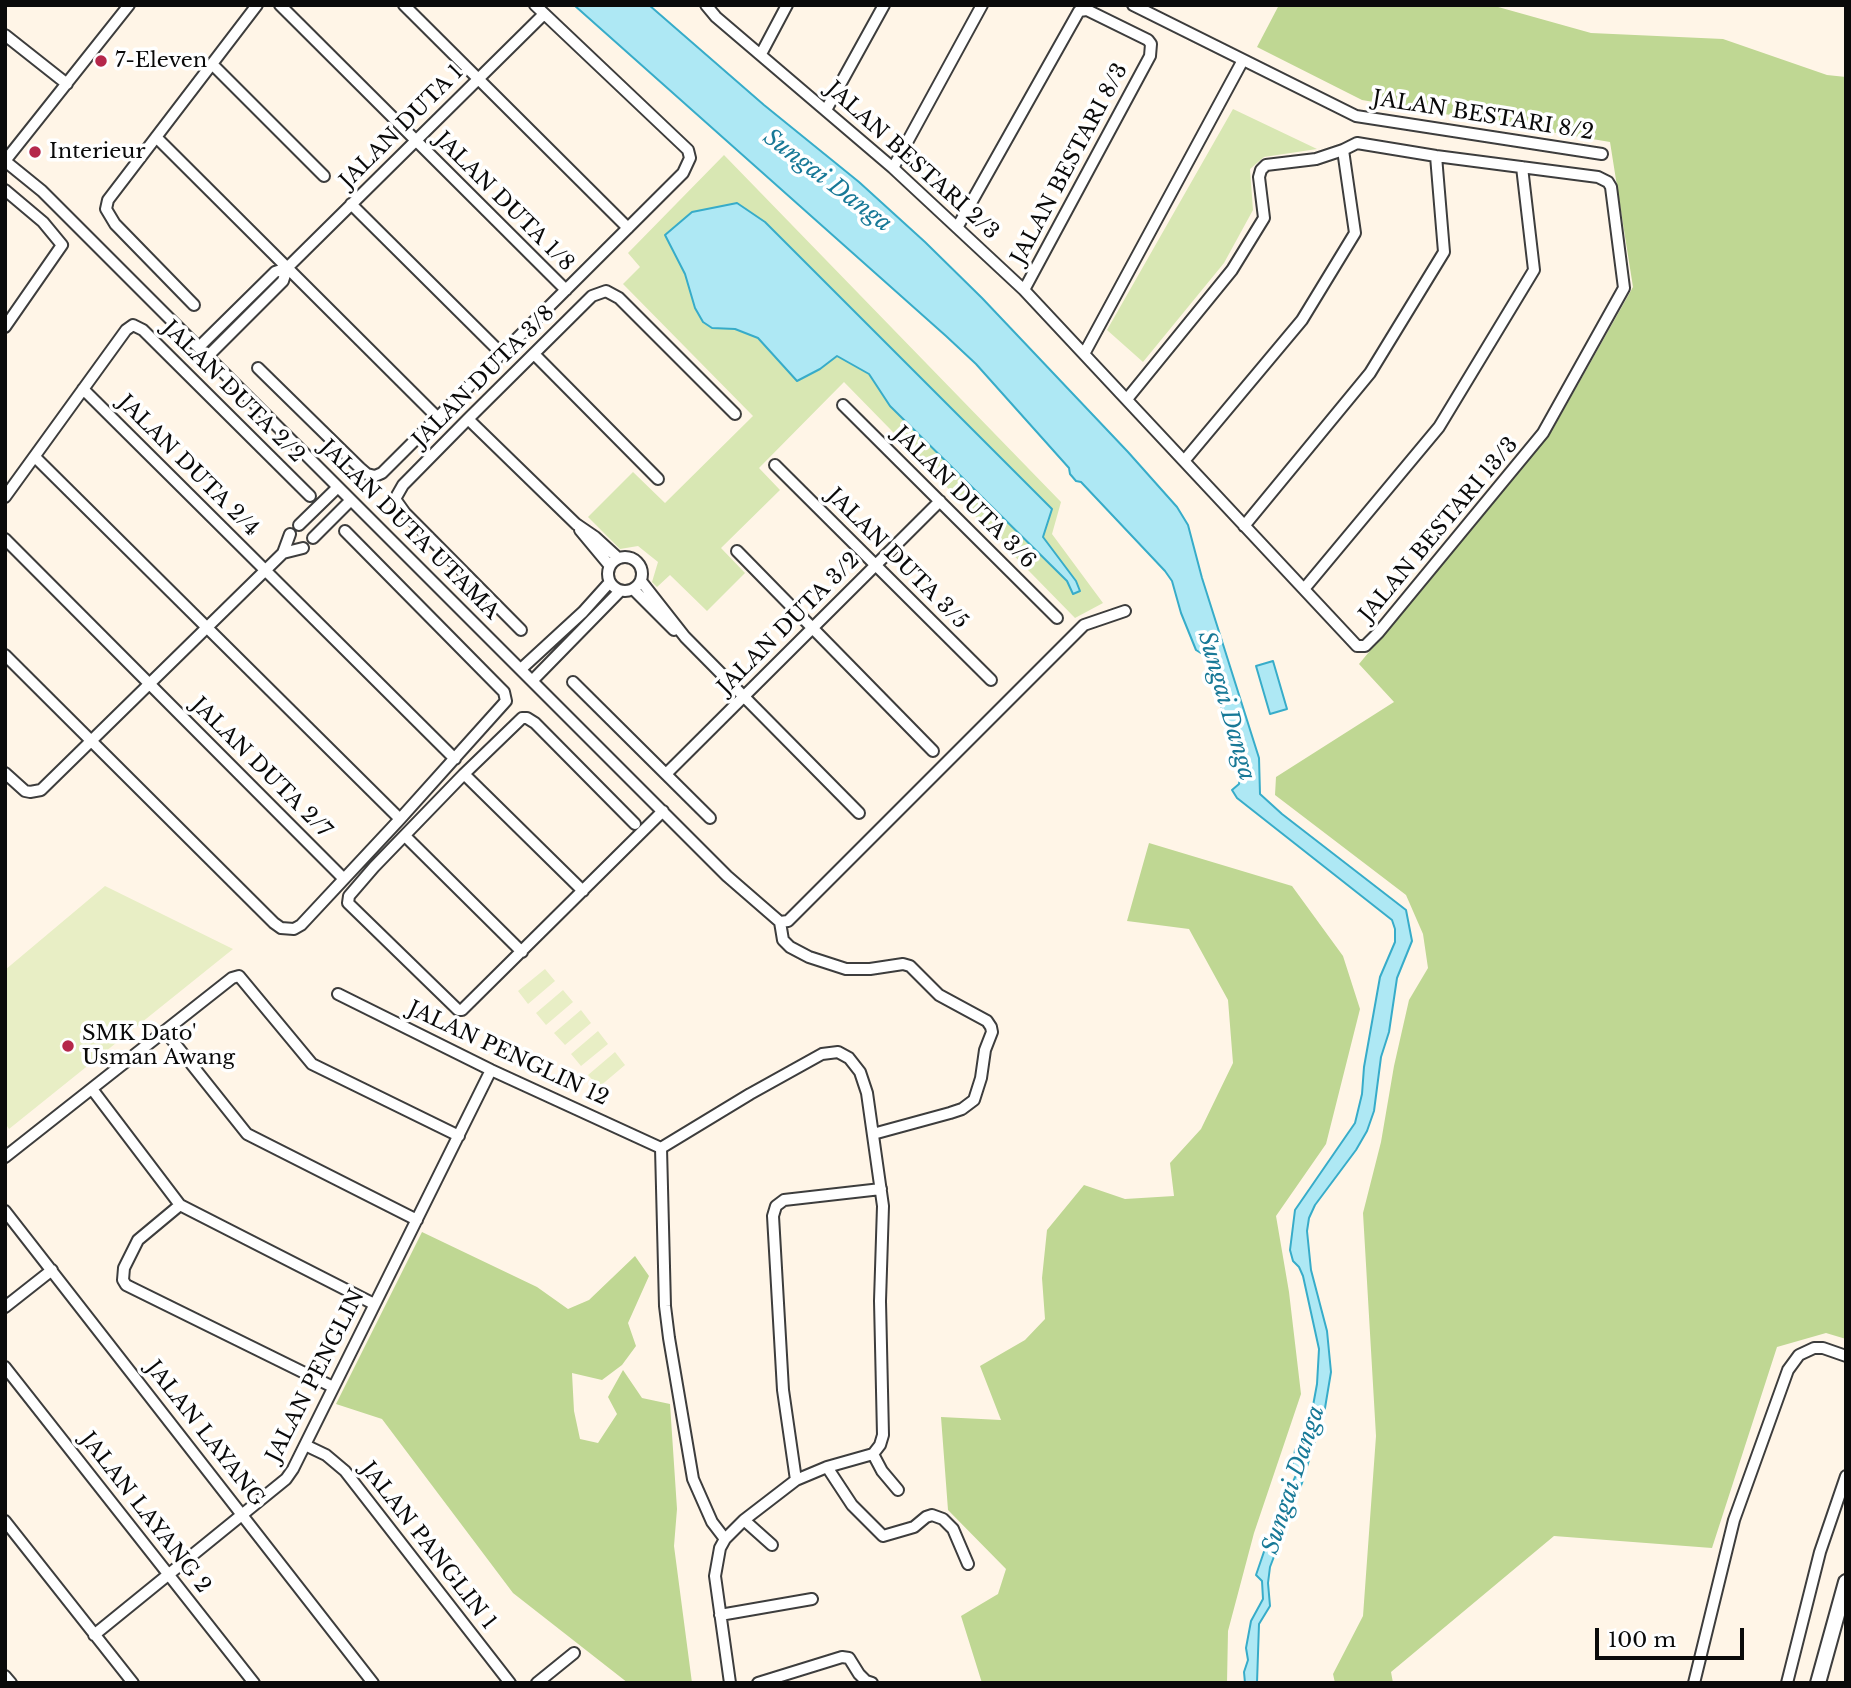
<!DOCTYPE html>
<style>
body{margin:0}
#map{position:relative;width:1851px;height:1688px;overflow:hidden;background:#fff5e7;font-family:"Libre Baskerville",serif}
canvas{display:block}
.frame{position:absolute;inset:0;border:7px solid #0a0a0a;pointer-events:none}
.scale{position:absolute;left:1595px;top:1628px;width:149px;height:32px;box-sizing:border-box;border:4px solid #0a0a0a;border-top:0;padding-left:9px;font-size:21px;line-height:24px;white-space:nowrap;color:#0a0a0a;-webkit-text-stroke:5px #fff;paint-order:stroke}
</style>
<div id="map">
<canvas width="1851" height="1688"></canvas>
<div class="frame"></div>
<div class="scale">100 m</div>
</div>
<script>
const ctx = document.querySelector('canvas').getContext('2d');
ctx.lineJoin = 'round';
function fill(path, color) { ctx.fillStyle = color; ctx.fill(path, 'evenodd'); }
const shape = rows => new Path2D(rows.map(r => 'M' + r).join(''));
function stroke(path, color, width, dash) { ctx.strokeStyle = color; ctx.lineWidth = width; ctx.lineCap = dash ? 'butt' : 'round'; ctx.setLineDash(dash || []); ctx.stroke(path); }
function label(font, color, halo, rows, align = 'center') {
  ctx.font = font + ' "Libre Baskerville",serif'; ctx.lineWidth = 7; ctx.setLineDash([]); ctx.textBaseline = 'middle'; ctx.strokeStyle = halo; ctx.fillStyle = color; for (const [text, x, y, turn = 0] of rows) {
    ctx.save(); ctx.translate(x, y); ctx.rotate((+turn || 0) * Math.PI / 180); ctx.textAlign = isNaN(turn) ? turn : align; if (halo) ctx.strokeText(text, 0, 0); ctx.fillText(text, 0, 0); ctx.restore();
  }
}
const green = shape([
 [1233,109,1317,149,1264,157,1250,169,1253,210,1224,263,1143,362,1107,330],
 [724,155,1061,502,1052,534,1103,603,1075,618,844,382,759,468,780,490,721,548,745,573,707,611,670,575,657,587,652,582,658,562,638,546,620,549,588,517,633,472,665,503,753,416,623,284,640,267,628,253]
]);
const forest = shape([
 [1279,5,1491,5,1591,33,1723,39,1827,75,1846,77,1846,1339,1826,1333,1777,1347,1712,1548,1554,1536,1391,1672,1393,1683,1335,1683,1333,1674,1363,1616,1376,1436,1363,1213,1381,1142,1394,1066,1409,1000,1428,968,1423,934,1406,895,1275,795,1276,777,1394,702,1359,664,1550,434,1633,287,1610,142,1362,100,1257,47],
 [1149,843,1292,886,1343,956,1360,1009,1326,1144,1276,1216,1289,1292,1301,1394,1254,1533,1228,1631,1227,1683,982,1683,961,1616,998,1594,1006,1569,948,1510,941,1417,1001,1420,980,1366,1025,1340,1045,1319,1042,1278,1047,1230,1084,1185,1125,1199,1174,1196,1170,1163,1201,1129,1233,1063,1228,1000,1189,929,1127,921],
 [422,1232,537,1287,568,1309,589,1300,635,1256,649,1276,628,1323,636,1346,622,1365,602,1380,572,1373,574,1411,580,1439,598,1443,617,1414,608,1397,623,1370,642,1398,670,1404,677,1509,674,1546,692,1683,628,1683,513,1593,382,1419,336,1404]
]);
const pitch = shape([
 [105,886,233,949,9,1129,5,1123,5,970],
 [545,969,555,981,528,1004,518,991],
 [563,990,573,1002,546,1025,536,1013],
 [581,1010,591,1023,565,1045,554,1033],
 [598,1031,608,1044,581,1066,571,1054],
 [615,1052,625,1065,599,1087,588,1075]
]);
const water = shape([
 [574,5,649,5,764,105,859,182,925,242,982,298,1128,452,1177,507,1188,525,1202,578,1259,758,1260,794,1282,814,1406,910,1412,941,1397,978,1389,1032,1381,1057,1374,1111,1367,1131,1356,1150,1315,1205,1309,1218,1307,1231,1311,1270,1327,1331,1331,1372,1325,1408,1302,1483,1270,1567,1268,1583,1270,1606,1259,1624,1257,1683,1245,1683,1244,1672,1248,1660,1246,1648,1251,1621,1263,1599,1262,1581,1256,1575,1269,1537,1296,1475,1292,1470,1295,1450,1310,1422,1317,1384,1319,1349,1303,1276,1299,1267,1293,1261,1290,1250,1295,1210,1355,1123,1362,1094,1364,1067,1380,977,1395,942,1395,929,1392,920,1237,798,1232,790,1239,784,1240,776,1214,680,1204,655,1196,650,1181,613,1172,581,1165,571,1081,482,1076,481,1070,474,1069,468,976,364,946,336,574,5],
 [737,203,765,222,1052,509,1043,537,1076,581,1080,591,1073,594,1067,581,890,406,869,374,837,356,820,369,797,381,758,338,735,329,712,328,703,322,695,308,685,274,665,235,692,212,737,203],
 [1273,661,1287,709,1270,714,1256,666,1273,661]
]);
const minor = shape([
 [280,5,566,290],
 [404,5,628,228],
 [706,5,716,17,893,168,1024,290,1357,646,1365,646,1378,633,1543,433,1624,288,1611,187,1608,182,1598,177,1436,156,1357,143,1343,150,1316,159,1266,165,1261,170,1259,177,1264,218,1232,270,1127,399],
 [1133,5,1356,116,1602,154],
 [5,35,67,84],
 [761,54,787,5],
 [212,64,324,176],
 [826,110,884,5],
 [156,137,438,418],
 [5,161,42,191,727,876,780,922,788,921,1084,625,1125,611],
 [5,161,129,5],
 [893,168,982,5],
 [5,190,43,222,62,245,5,327],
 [351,204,501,353],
 [958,226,1079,11,1087,10,1148,40,1151,44,1150,56,1024,290],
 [194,305,115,224,106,209,108,200,257,5],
 [199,347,275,272,287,268,544,14],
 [534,354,658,479],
 [1084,354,1243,60],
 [208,356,283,281,287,268],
 [258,368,360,468,367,474,375,476,382,473,683,173,690,158,688,150,535,5],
 [83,389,455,759],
 [843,405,1057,618],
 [468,419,576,524,595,537,618,558],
 [35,457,400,819],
 [1184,461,1302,320,1355,233,1343,150],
 [775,465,991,680],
 [5,497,126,330,133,325,143,330,310,496],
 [299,525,338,487],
 [1244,526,1370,373,1444,252,1436,156],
 [580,530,610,566],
 [313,538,351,500],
 [5,539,344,879],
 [737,551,933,751],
 [283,553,303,548],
 '608 574a17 17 0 1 1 34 0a17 17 0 1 1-34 0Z',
 [641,581,685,637,859,813],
 [633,589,674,630],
 [1304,589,1439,427,1534,270,1522,167],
 [521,630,405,513,395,499,403,485,468,419,592,296,606,291,619,298,735,414],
 [5,655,274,923,281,928,294,929,301,925,400,819,506,701,504,692,500,688,345,531],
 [521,669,583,612,610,582],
 [532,681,620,591],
 [573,682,710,818],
 [5,773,25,791,30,792,41,790,283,553,290,534],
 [464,774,583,891],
 [666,774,940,501],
 [635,824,535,723,527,718,522,718,464,774,374,867,349,896,348,903,458,1010,462,1010,663,811],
 [405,836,522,952],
 [780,922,783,940,790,947,809,957,846,969,870,969,903,964,910,966,939,995,987,1021,991,1027,992,1032,985,1050,981,1078,974,1100,962,1109,950,1113,873,1134],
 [338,994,491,1070,661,1148],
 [165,1031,247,1134,417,1220],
 [92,1089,180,1205,374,1304],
 [661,1148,750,1094,822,1054,838,1052,849,1058,860,1072,867,1093,883,1206,880,1301,883,1435,880,1445,873,1454,827,1467,796,1480],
 [661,1148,665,1306,669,1338,693,1479,712,1522,725,1539,720,1548,715,1576,730,1683],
 [5,1157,232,978,239,976,312,1064,459,1136],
 [180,1205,138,1240,124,1268,123,1280,126,1285,333,1387],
 [5,1211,373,1683],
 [5,1307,52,1270],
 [5,1367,254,1683],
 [305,1445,326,1455,345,1471,510,1683],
 [873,1454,882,1471,898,1490],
 [827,1467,852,1505,883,1536,914,1527,926,1517,932,1515,943,1519,953,1529,968,1564],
 [744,1520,772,1545],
 [5,1521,133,1683],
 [725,1539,744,1520,796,1480,783,1390,773,1216,776,1206,784,1200,881,1189],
 [720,1615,812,1599],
 [94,1635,286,1479,293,1469,491,1070],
 [5,1676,11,1683],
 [537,1683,574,1653],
 [758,1683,842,1657,849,1658,859,1674,866,1681,872,1683],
 [1694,1683,1734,1520,1788,1370,1799,1355,1814,1348,1823,1348,1846,1356],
 [1787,1683,1820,1552,1846,1476]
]);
const tertiary = shape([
 [1818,1683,1846,1582]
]);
const markers = [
 [101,61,7,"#b5274a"],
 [35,152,7,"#b5274a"],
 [68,1046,7,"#b5274a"]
];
const poiNames = [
 ["7-Eleven",115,61],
 ["Interieur",49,152],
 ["SMK Dato'",82,1034],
 ["Usman Awang",82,1058]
];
const streetNames = [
 ["JALAN BESTARI 8/2",1483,116,9],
 ["JALAN DUTA 1",402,127,-45],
 ["JALAN BESTARI 2/3",912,161,42],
 ["JALAN BESTARI 8/3",1070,164,-62],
 ["JALAN DUTA 1/8",504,202,45],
 ["JALAN DUTA 3/8",484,377,-45],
 ["JALAN DUTA 2/2",233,392,45],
 ["JALAN DUTA 2/4",188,466,45],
 ["JALAN DUTA 3/6",964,498,45],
 ["JALAN DUTA UTAMA",409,530,45],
 ["JALAN BESTARI 13/3",1439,530,-50],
 ["JALAN DUTA 3/5",897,559,45],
 ["JALAN DUTA 3/2",789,624,-45],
 ["JALAN DUTA 2/7",261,768,45],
 ["JALAN PENGLIN 12",508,1054,25],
 ["JALAN PENGLIN",316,1376,-63],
 ["JALAN LAYANG",205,1434,52],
 ["JALAN LAYANG 2",145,1513,52],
 ["JALAN PANGLIN 1",428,1546,52]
];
const waterNames = [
 ["Sungai Danga",827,181,37],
 ["Sungai Danga",1226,706,74],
 ["Sungai Danga",1294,1480,-72]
];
fill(green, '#d8e7b3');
fill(forest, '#bfd793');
fill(pitch, '#e8eec5');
fill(water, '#aee8f4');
stroke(water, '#37acc9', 2);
stroke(minor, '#3d3d3d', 14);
stroke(tertiary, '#3d3d3d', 18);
stroke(minor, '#fff', 10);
stroke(tertiary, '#fff', 14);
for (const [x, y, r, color] of markers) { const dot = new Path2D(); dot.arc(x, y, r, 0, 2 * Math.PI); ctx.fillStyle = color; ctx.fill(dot); stroke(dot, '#fff', 2.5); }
label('21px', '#0a0a0a', '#fff', poiNames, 'left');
label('21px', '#0a0a0a', '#fff', streetNames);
label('italic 23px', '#187997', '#fff', waterNames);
</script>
